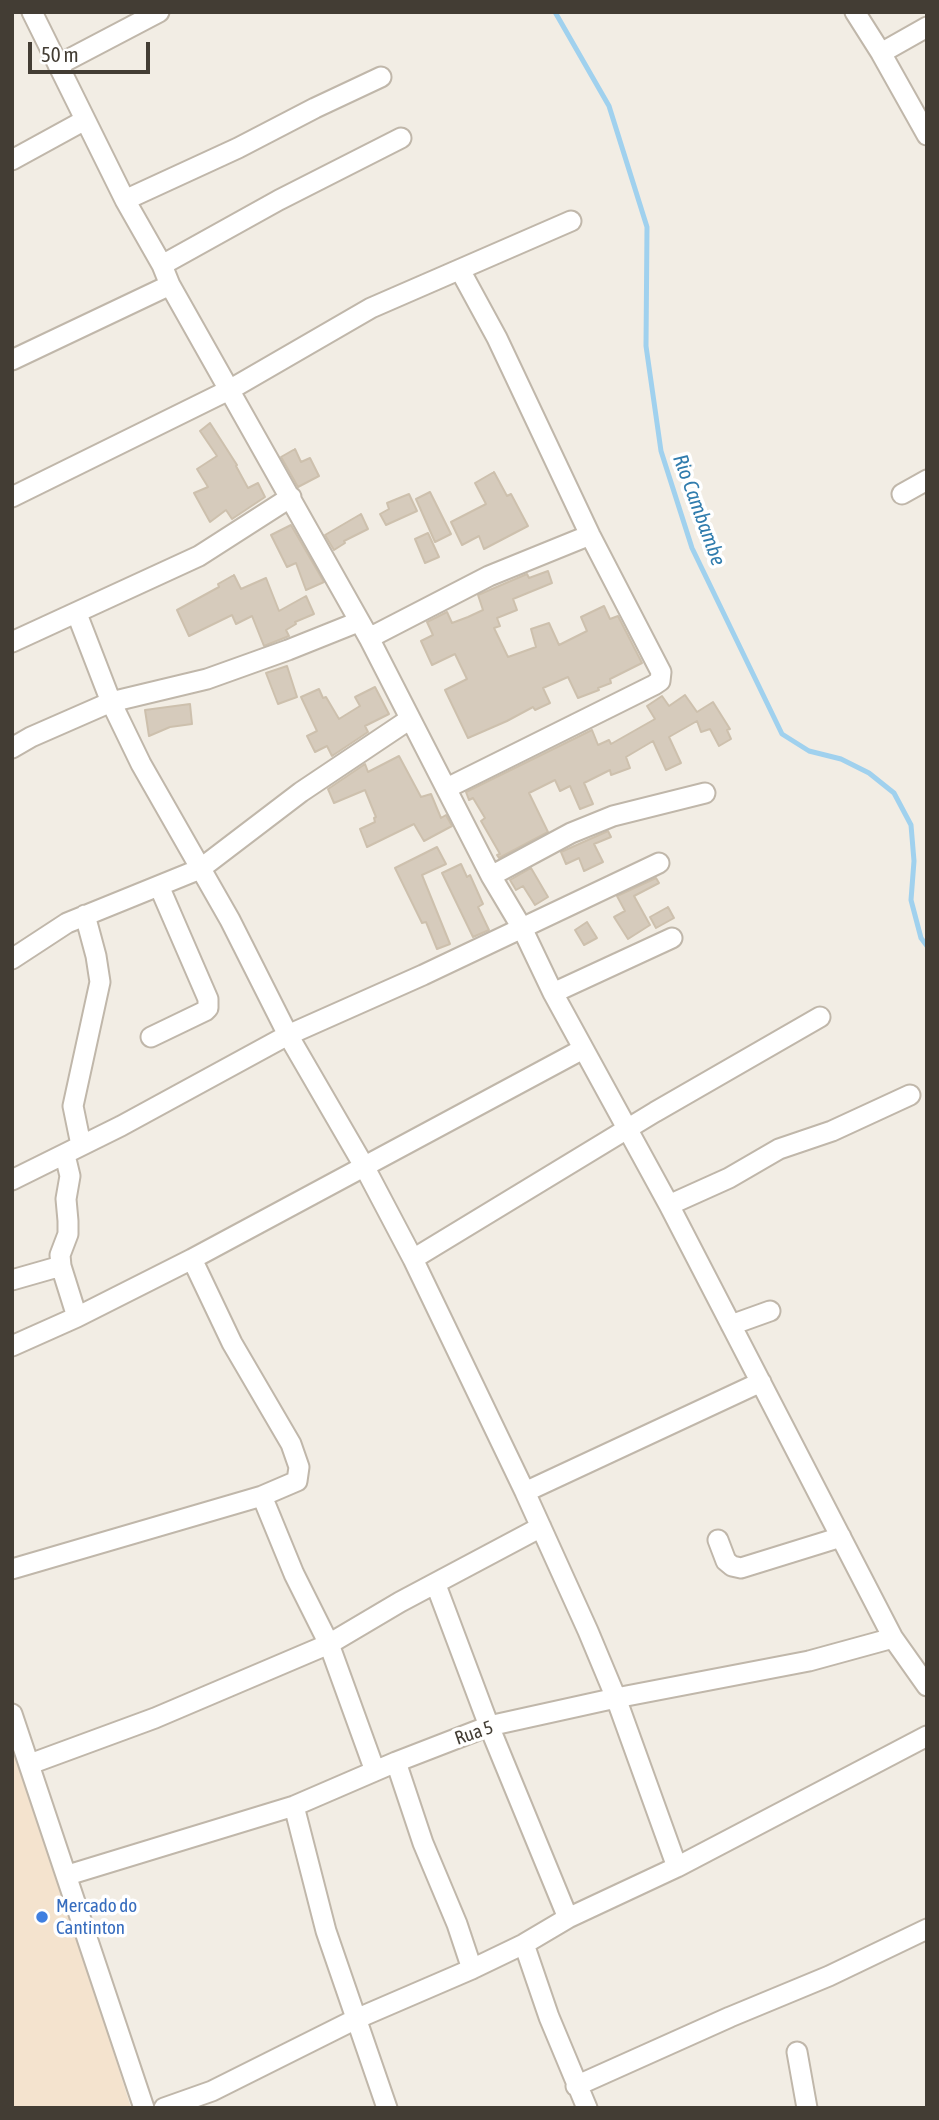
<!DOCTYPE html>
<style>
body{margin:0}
#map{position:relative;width:939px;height:2120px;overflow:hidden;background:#f2ede4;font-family:"Asap Condensed",sans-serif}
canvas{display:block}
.frame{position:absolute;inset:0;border:14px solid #433d34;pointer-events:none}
.scale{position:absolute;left:28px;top:42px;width:122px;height:32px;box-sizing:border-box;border:4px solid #433d34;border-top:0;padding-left:9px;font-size:21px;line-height:24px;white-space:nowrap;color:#433d34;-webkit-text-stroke:5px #fff;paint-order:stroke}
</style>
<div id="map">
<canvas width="939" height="2120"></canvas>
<div class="frame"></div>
<div class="scale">50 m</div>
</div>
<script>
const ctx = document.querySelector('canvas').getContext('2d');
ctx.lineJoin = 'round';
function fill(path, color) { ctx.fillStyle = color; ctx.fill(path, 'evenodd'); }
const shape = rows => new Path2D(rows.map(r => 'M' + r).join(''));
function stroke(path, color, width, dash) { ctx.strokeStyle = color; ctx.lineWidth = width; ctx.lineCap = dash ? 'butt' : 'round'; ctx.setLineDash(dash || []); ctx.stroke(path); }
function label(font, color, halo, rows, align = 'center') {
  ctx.font = font + ' "Asap Condensed",sans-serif'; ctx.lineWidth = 7; ctx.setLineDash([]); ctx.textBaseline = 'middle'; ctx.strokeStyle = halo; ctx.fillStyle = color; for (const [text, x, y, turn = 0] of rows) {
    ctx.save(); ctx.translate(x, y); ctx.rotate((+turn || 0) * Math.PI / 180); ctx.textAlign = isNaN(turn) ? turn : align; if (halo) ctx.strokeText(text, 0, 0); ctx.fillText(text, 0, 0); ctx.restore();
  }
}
const commercial = shape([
 [12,1727,131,2108,12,2108]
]);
const stream = shape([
 [555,12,609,106,647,227,646,346,661,451,692,548,782,734,809,751,841,759,869,773,894,793,911,825,914,861,911,900,921,938,927,946]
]);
const building = shape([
 [210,423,237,465,236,466,248,488,258,483,265,497,232,519,226,510,210,522,194,493,208,487,197,469,217,456,200,431,210,423],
 [295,449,301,462,310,458,319,476,298,487,281,457,295,449],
 [494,472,507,496,511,494,528,526,484,549,479,536,462,545,451,522,486,504,475,483,494,472],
 [430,492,451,534,435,542,416,499,430,492],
 [409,494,417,511,386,525,380,514,389,509,387,503,409,494],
 [361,514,368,529,344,541,345,543,334,550,325,535,361,514],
 [291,525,324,582,306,590,296,563,287,567,271,535,291,525],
 [428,533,439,557,425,563,415,539,428,533],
 [548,571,552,583,513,599,517,610,497,618,500,626,494,628,508,657,536,647,531,629,549,623,559,645,587,631,581,617,604,606,610,619,618,616,642,663,610,679,611,683,598,688,599,690,578,698,568,677,543,688,550,703,535,710,533,707,507,721,468,738,445,690,467,679,455,654,432,665,421,641,433,635,427,622,447,612,452,623,468,617,483,610,478,595,527,574,529,578,548,571],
 [234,575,241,589,266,578,279,611,306,596,314,614,295,622,296,624,286,630,289,636,264,646,252,616,236,624,232,615,189,636,177,610,219,587,218,584,234,575],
 [287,666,297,697,278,704,266,673,287,666],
 [375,687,389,714,365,726,368,732,332,756,327,746,315,752,307,736,317,731,301,697,319,689,323,698,326,697,339,719,360,706,355,697,375,687],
 [685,695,697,712,713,702,730,729,727,730,731,739,719,746,710,729,701,732,697,721,669,737,681,763,666,770,653,741,626,757,630,768,611,775,610,770,584,783,593,804,580,809,570,786,560,791,555,780,529,793,548,832,499,858,497,855,500,854,481,821,485,818,473,798,469,800,466,792,592,730,598,745,609,740,611,744,655,719,647,706,662,696,669,706,685,695],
 [190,704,192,724,170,727,149,736,145,710,190,704],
 [399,756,421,797,431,794,441,818,446,815,452,826,424,841,414,824,367,847,360,829,375,822,374,818,376,817,365,790,334,803,328,789,365,764,368,772,399,756],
 [608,831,611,837,594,844,603,862,584,871,579,858,566,864,561,852,608,831],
 [437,847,446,864,422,875,450,944,437,949,426,922,422,923,395,868,437,847],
 [461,864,467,877,470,875,483,904,478,907,489,930,473,937,442,873,461,864],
 [531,868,548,897,535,905,523,886,516,890,510,880,531,868],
 [656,878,659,883,634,896,650,925,628,939,614,917,625,911,617,896,656,878],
 [668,907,674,918,656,928,650,917,668,907],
 [587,922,597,938,584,945,575,930,587,922]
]);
const minor = shape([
 [32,12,125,200,162,265,170,285,369,638,491,876,522,928,553,993,669,1205,893,1638,927,1686],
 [855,12,881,53,927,135],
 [881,53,927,27],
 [58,65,159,12],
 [12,160,85,120],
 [125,200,238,148,315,108,381,77],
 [162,265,279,200,401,138],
 [12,360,170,285],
 [902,494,927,480],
 [12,497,231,389,371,308,571,221],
 [77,614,111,702,141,764,230,920,288,1035,364,1166,413,1259,525,1492,588,1631,616,1698,677,1867],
 [369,638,489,576,590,535],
 [12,642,199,556,291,497],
 [12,748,31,737,111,702,207,679,288,650,358,622],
 [447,788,654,685,660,681,661,672,590,535,497,338,460,270],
 [491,876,571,833,613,816,705,793],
 [12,959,67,923,200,869,301,792,410,719],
 [553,993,672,938],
 [151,1037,205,1011,208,1008,208,999,159,886],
 [81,1145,73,1106,100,982,96,956,85,915],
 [65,1155,70,1176,66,1199,68,1221,68,1234,60,1255,61,1266,77,1317],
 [12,1180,121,1126,288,1035,423,975,659,863],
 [669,1205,729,1178,779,1149,832,1131,910,1095],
 [413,1259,655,1112,820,1017],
 [12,1280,61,1266],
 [731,1325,770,1311],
 [12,1346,77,1317,192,1259,583,1049],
 [525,1492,761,1382],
 [262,1496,294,1574,329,1644,375,1771],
 [718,1540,726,1561,732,1566,741,1568,841,1537],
 [12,1569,262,1496,297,1481,299,1467,291,1444,232,1343,192,1259],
 [436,1585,489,1726,568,1918],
 [12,1714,144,2108],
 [396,1762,423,1843,457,1924,472,1969],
 [30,1764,155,1718,329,1644,400,1602,541,1527],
 [294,1806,326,1931,387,2108],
 [68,1875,294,1806,396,1762,489,1726,616,1698,809,1661,893,1638],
 [524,1944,549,2017,587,2108],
 [797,2052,807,2108],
 [576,2086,730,2017,829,1976,927,1929],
 [164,2108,212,2091,356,2019,472,1969,524,1944,568,1918,677,1867,927,1736]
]);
const markers = [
 [42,1917,7,"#3f7fe0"]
];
const streetNames = [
 ["Rua 5",474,1733,-19]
];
const shopNames = [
 ["Mercado do",56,1906],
 ["Cantinton",56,1928]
];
const waterNames = [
 ["Rio Cambambe",699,510,70]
];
fill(commercial, '#f4e3ce');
stroke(stream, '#a0d1ee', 5);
fill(building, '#d6cbbc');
stroke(building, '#cdc0ad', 2);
stroke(minor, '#c0b7aa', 23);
stroke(minor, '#fff', 19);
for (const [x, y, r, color] of markers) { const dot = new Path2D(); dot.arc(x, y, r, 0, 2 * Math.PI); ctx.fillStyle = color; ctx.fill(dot); stroke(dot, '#fff', 2.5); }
label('19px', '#433d34', '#fff', streetNames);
label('19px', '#366cbe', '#fff', shopNames, 'left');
label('italic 21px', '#307cad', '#fff', waterNames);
</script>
